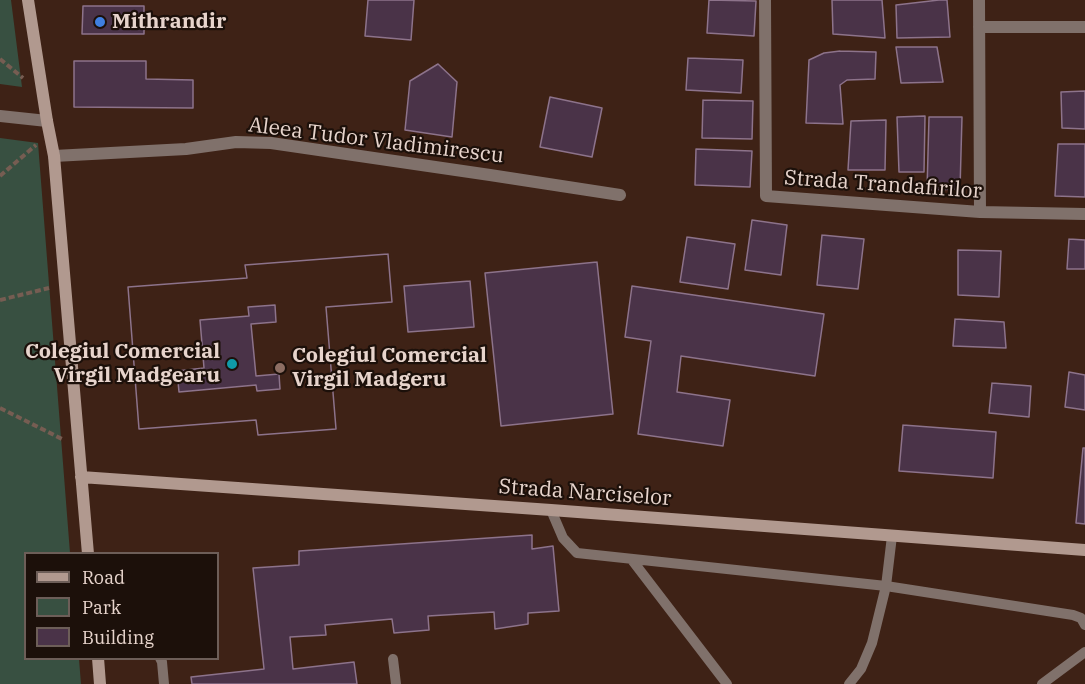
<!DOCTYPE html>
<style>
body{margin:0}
#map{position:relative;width:1085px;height:684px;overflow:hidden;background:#3e2216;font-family:"IBM Plex Serif",serif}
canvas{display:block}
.legend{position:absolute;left:24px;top:552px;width:195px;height:108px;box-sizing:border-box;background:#1c100a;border:2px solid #6d5e58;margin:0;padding:8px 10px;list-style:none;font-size:18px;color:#e7d4cc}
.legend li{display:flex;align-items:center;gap:12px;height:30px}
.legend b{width:30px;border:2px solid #6d5e58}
</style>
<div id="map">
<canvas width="1085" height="684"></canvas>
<ul class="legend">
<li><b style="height:8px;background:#b1998f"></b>Road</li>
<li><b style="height:16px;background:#385041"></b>Park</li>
<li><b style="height:16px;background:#4a3348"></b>Building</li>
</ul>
</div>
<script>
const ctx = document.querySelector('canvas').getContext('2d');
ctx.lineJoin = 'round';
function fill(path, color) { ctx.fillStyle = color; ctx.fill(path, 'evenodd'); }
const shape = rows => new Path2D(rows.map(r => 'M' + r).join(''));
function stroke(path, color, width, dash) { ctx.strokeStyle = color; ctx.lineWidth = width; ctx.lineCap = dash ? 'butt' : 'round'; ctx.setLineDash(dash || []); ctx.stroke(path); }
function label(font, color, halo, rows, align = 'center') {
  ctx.font = font + ' "IBM Plex Serif",serif'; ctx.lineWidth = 4.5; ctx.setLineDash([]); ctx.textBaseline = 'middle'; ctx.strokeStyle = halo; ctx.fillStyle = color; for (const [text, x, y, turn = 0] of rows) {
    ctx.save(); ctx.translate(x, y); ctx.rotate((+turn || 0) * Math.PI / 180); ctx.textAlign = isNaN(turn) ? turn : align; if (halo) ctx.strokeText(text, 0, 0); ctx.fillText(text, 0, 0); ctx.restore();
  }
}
const green = shape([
 [0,0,11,0,22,87,0,84],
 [0,138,38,143,70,553,26,554,26,658,79,659,81,684,0,684]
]);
const building = shape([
 [368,0,414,0,411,40,365,36,368,0],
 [709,0,756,1,754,36,707,33,709,0],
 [832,0,882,0,885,38,833,34,832,0],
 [939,0,947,0,950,37,897,38,896,5,939,0],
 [83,6,144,6,144,34,82,34,83,6],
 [896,47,937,47,943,82,901,83,896,47],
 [840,51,876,52,875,79,847,80,840,85,843,124,806,123,809,60,824,53,840,51],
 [688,58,743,60,741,93,686,90,688,58],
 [74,61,146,61,146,79,193,80,193,108,74,107,74,61],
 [438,64,457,82,452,137,405,130,410,81,438,64],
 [1085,91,1085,129,1062,128,1061,92,1085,91],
 [550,97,602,108,592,157,540,147,550,97],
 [703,100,753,101,752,139,702,138,703,100],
 [925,116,924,172,899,172,897,117,925,116],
 [929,117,962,117,960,189,927,190,929,117],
 [886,120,885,170,848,170,851,121,886,120],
 [1058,144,1085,144,1085,197,1055,196,1058,144],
 [696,149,752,151,750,187,695,185,696,149],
 [752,220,787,225,781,275,745,270,752,220],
 [822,235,864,239,858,289,817,285,822,235],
 [687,237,735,244,728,289,680,282,687,237],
 [1069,239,1085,240,1085,269,1067,269,1069,239],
 [958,250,1001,251,999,297,958,295,958,250],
 [388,254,392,302,326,307,336,429,258,435,256,420,139,429,128,287,247,278,245,265,388,254],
 [275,305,276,322,251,324,256,376,279,374,280,389,257,391,256,385,179,392,177,371,204,368,200,320,249,316,248,307,275,305],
 [388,254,392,302,326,307,336,429,258,435,256,420,139,429,128,287,247,278,245,265,388,254],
 [597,262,613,414,501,426,485,273,597,262],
 [470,281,474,327,408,332,404,286,470,281],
 [632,286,824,314,815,376,681,356,677,392,730,400,723,446,638,434,651,341,625,337,632,286],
 [955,319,1004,322,1006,348,953,346,955,319],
 [1069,372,1085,375,1085,410,1065,407,1069,372],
 [992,383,1031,386,1029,417,989,413,992,383],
 [903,425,996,432,993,478,899,471,903,425],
 [1083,448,1085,448,1085,524,1076,523,1083,448],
 [532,535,532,549,553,546,559,611,528,613,528,624,495,629,494,612,428,616,429,630,394,633,392,619,325,625,326,635,290,637,293,669,354,662,357,684,192,684,191,677,264,669,253,568,299,565,299,551,532,535]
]);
const path = shape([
 [0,59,23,78],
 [0,176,36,145],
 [0,300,49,288],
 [0,408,62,439]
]);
const service = shape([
 [551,510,563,538,577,553,886,586,1073,615,1081,618,1085,625],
 [632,560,727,684],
 [160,658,162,662,164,684],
 [393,659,396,684],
 [849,684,861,669,872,643,886,586,892,536],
 [1042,684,1085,652]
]);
const minor = shape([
 [765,0,766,196,980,212,1085,214],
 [979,0,980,212],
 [979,27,1085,27],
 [0,116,47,121],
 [54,156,186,149,236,142,271,143,490,175,620,195]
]);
const secondary = shape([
 [28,0,47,121,54,156,88,554],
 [81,477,551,510,1085,550],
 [98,658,100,684]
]);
const markers = [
 [100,22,6,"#3f7fe0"],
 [232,364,6,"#0f9aa8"],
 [280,368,6,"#8d6e63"]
];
const poiNames = [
 ["Mithrandir",112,22],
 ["Colegiul Comercial",220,352,"right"],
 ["Virgil Madgearu",220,376,"right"],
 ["Colegiul Comercial",292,356],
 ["Virgil Madgeru",292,380]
];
const streetNames = [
 ["Aleea Tudor Vladimirescu",376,141,7],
 ["Strada Trandafirilor",883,185,4],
 ["Strada Narciselor",585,493,4]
];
fill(green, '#385041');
fill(building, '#4a3348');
stroke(building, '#8d738b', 1.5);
stroke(path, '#765d52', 4, [6, 3]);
stroke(service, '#80716b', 10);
stroke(minor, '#80716b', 12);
stroke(secondary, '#b1998f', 12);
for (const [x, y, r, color] of markers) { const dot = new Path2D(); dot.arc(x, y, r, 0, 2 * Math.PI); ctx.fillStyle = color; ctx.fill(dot); stroke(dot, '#1c100a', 2); }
label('bold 21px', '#e7d4cc', '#1c100a', poiNames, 'left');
label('21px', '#e7d4cc', '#1c100a', streetNames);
</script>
